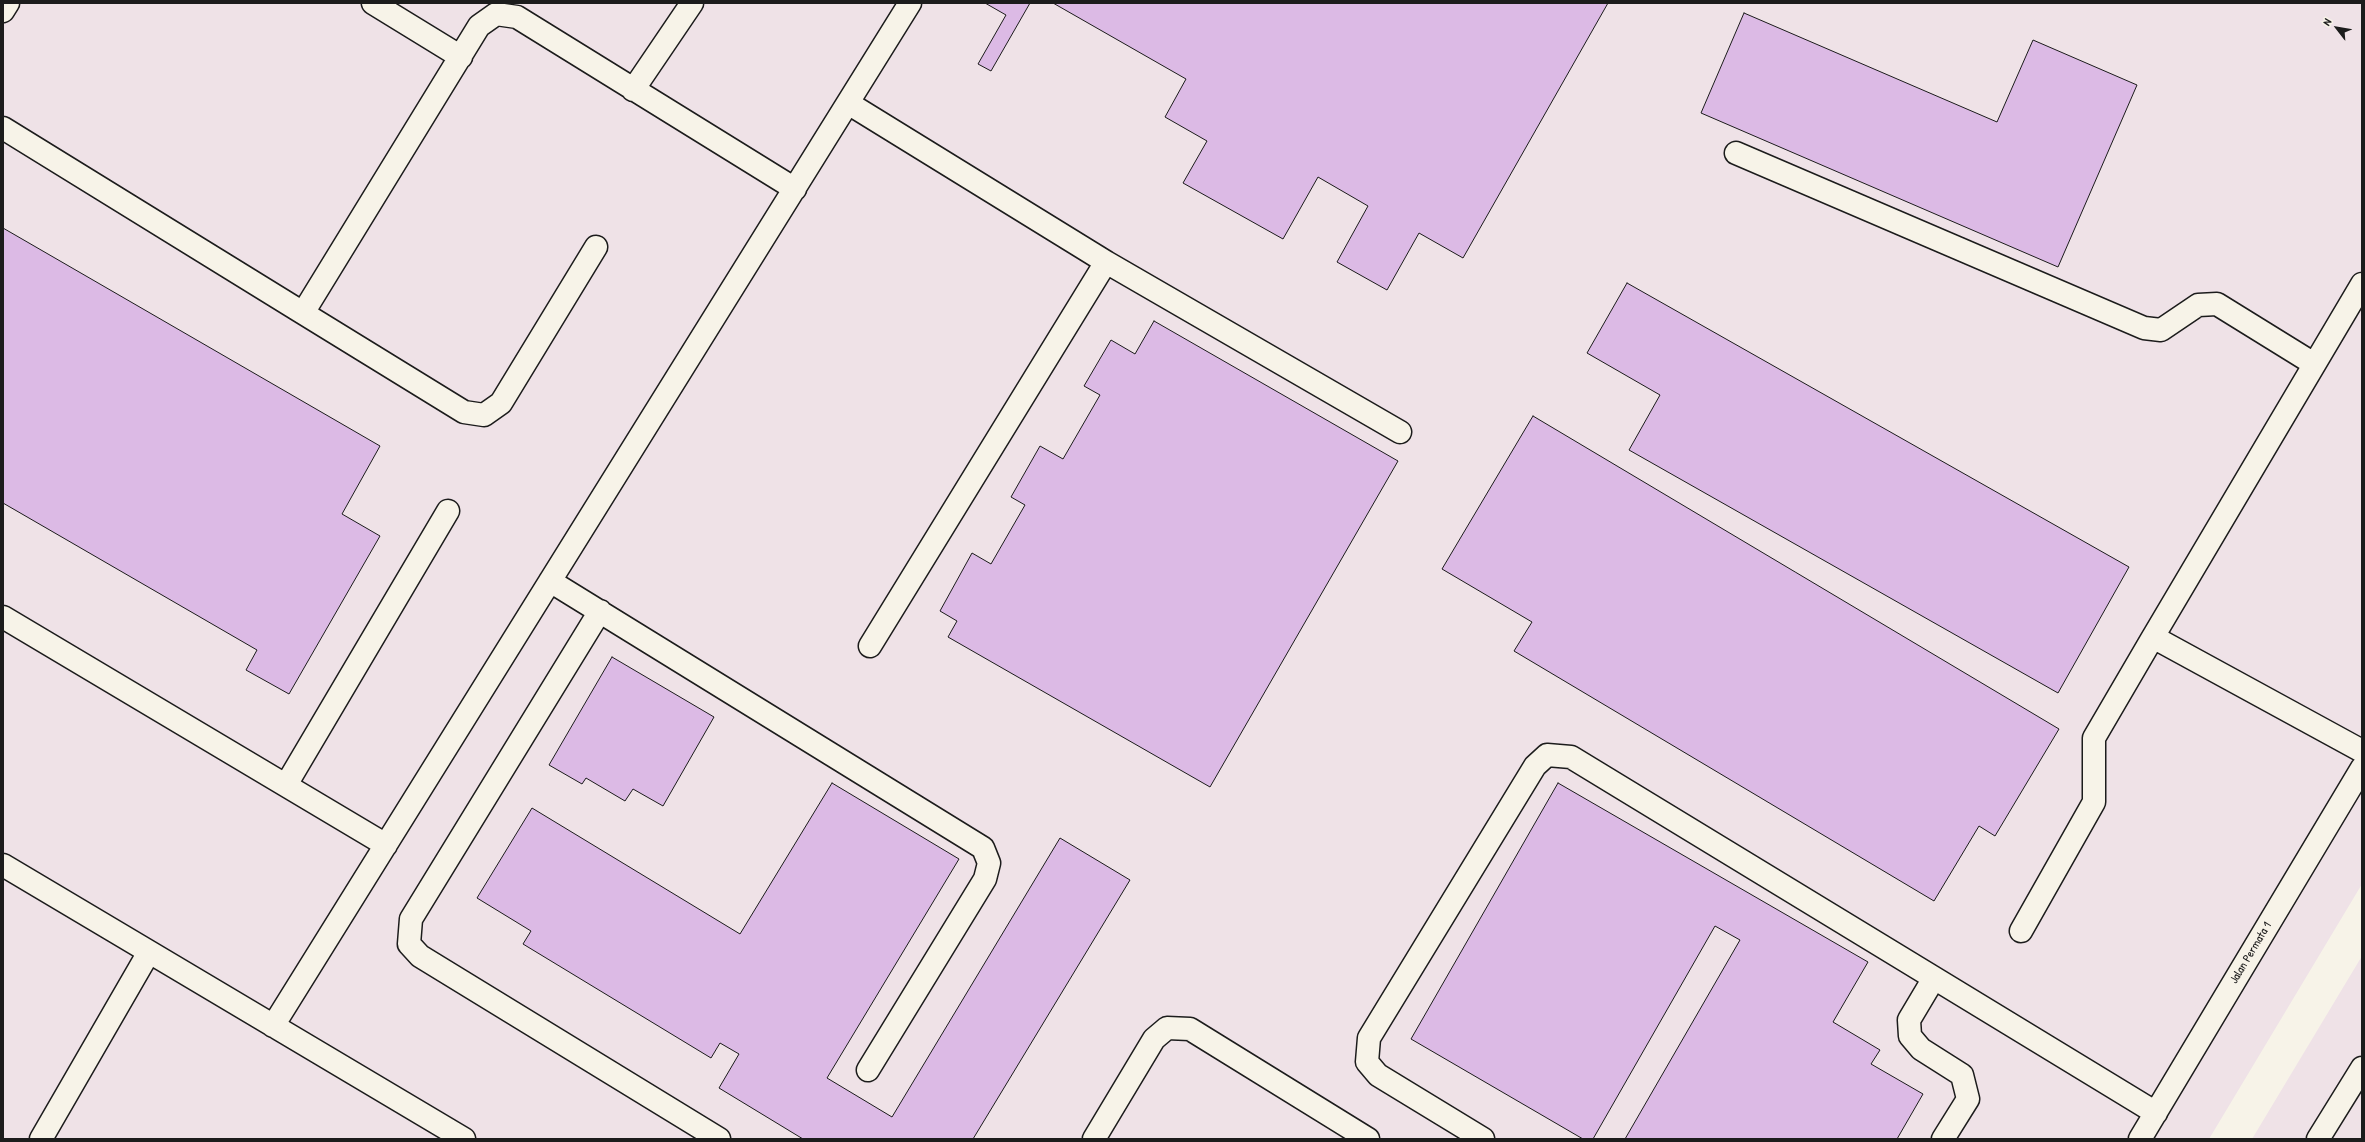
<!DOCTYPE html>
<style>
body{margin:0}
#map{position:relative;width:2365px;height:1142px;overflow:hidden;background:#f7f3e8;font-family:"Patrick Hand",sans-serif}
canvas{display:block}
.frame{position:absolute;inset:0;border:4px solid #1c1c1c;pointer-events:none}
.north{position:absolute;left:2317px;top:8px;width:40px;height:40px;-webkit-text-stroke:3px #f7f3e8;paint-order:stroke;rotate:301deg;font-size:11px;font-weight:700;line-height:16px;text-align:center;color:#1c1c1c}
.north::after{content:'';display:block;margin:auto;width:14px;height:18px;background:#1c1c1c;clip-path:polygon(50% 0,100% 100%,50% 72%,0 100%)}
</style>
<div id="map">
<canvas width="2365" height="1142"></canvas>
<div class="frame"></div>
<div class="north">N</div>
</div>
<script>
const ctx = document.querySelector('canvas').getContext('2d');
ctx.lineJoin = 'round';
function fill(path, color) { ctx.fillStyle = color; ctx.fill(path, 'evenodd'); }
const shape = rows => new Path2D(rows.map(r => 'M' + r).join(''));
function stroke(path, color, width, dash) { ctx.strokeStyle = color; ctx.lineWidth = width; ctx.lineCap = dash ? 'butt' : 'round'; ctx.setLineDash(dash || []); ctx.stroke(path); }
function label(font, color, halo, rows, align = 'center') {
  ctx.font = font + ' "Patrick Hand",sans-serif'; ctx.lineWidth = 3.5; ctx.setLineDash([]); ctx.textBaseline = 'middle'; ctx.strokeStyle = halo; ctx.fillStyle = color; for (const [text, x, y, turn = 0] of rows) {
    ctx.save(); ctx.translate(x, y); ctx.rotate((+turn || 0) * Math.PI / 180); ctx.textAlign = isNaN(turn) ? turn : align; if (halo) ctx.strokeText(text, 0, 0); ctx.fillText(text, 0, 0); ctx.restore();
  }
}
const built = shape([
 [3,3,2362,3,2362,884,2209,1139,3,1139],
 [2362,956,2362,1139,2252,1139]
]);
const building = shape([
 [985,3,1030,3,991,71,978,64,1006,15,985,3],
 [1053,3,1608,3,1463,258,1419,233,1387,290,1337,262,1368,206,1318,177,1283,239,1183,183,1207,141,1165,117,1186,79,1053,3],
 [1744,13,1997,122,2033,40,2137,85,2058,267,1701,113,1744,13],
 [3,228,380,446,342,514,380,536,289,694,246,670,257,650,3,503,3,228],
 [1627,283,2129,567,2058,693,1629,450,1660,395,1587,353,1627,283],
 [1154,321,1398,461,1210,787,948,637,957,621,940,611,972,553,991,564,1025,505,1011,497,1040,446,1063,459,1100,395,1084,386,1111,340,1135,354,1154,321],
 [1533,416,2059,729,1995,836,1979,826,1934,901,1514,651,1532,622,1442,569,1533,416],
 [612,657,714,717,663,806,633,789,625,801,586,778,582,784,549,765,612,657],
 [832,783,959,859,827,1078,892,1117,1060,838,1130,880,973,1139,803,1139,719,1088,739,1054,720,1043,711,1058,523,944,531,931,477,898,532,808,740,934,832,783],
 [1558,783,1868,962,1833,1022,1880,1050,1871,1064,1923,1094,1897,1139,1625,1139,1740,940,1715,926,1593,1139,1583,1139,1411,1039,1558,783]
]);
const minor = shape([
 [373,3,461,57],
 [3,11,8,3],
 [633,90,692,3],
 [848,103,1106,262,870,646],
 [3,128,303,313,479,26,496,14,517,17,795,189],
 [1736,153,2144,328,2161,330,2198,305,2217,304,2314,364],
 [1106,262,1400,432],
 [2362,284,2153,637,2362,751],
 [303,313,464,412,484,415,501,403,596,247],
 [550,581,983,848,989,863,985,879,868,1070],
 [600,611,411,919,409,944,420,956,719,1139],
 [3,617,386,845],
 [286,785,448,511],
 [3,865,464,1139],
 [2021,931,2094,802,2094,738,2153,637],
 [1934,978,1909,1020,1910,1036,1921,1049,1962,1075,1968,1099,1943,1139],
 [273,1026,910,3],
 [41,1139,149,952],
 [1094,1139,1154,1039,1167,1028,1190,1029,1368,1139],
 [1483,1139,1378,1075,1367,1062,1369,1038,1535,766,1547,755,1571,757,2156,1113],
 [2140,1139,2362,768],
 [2318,1139,2362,1068]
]);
const streetNames = [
 ["Jalan Permata 1",2251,953,-59]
];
fill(built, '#efe2e7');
fill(building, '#dcbae5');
stroke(building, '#1c1c1c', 1);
stroke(minor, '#1c1c1c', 25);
stroke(minor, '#f7f3e8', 22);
label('12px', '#1c1c1c', '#f7f3e8', streetNames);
</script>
